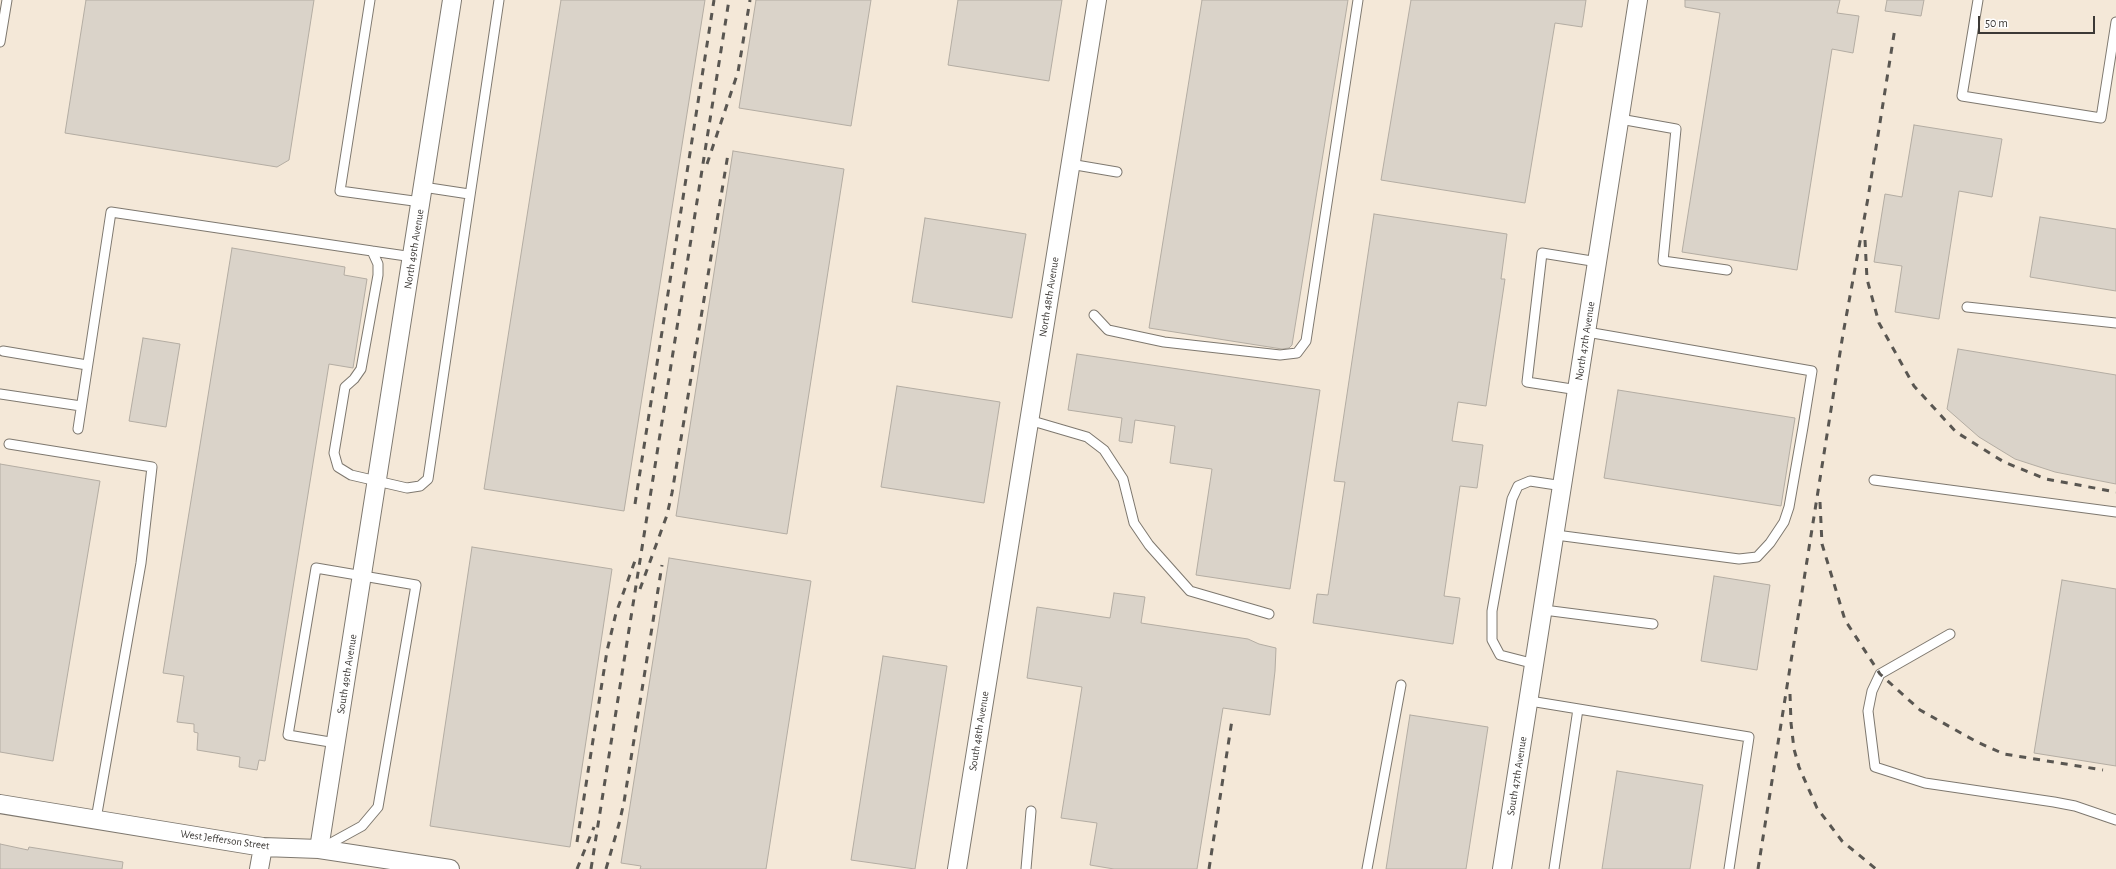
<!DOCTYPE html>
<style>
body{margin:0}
#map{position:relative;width:2116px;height:869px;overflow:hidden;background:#fdf5eb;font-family:"Alegreya Sans",sans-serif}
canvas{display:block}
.scale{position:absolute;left:1978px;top:16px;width:117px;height:18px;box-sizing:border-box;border:2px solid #3c3936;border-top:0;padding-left:5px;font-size:12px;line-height:14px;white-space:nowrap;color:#3c3936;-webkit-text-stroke:3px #fff;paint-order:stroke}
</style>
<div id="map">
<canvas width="2116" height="869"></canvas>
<div class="scale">50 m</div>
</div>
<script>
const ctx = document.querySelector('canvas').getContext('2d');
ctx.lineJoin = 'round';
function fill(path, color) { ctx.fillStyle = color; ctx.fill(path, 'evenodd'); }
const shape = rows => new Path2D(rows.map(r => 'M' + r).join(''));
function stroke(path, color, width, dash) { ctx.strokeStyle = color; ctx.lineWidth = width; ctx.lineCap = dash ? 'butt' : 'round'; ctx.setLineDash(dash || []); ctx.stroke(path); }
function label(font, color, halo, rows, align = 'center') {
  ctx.font = font + ' "Alegreya Sans",sans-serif'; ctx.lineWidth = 3; ctx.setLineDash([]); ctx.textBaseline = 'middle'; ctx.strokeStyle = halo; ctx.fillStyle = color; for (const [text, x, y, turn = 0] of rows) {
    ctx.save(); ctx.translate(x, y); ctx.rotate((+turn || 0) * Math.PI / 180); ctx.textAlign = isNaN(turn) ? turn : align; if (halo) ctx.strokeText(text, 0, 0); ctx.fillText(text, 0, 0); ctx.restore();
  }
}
const built = shape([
 [0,0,2116,0,2116,869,0,869]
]);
const building = shape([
 [86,0,314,0,289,160,277,167,65,133,86,0],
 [561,0,705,0,624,511,484,489,561,0],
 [756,0,871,0,851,126,739,108,756,0],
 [958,0,1062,0,1049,81,948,65,958,0],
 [1202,0,1348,0,1292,345,1289,348,1282,349,1149,328,1202,0],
 [1411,0,1586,0,1582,27,1555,23,1525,203,1381,180,1411,0],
 [1685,0,1840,0,1837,13,1859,16,1853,53,1832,49,1797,270,1682,252,1720,13,1685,7,1685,0],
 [1887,0,1924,0,1921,16,1885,11,1887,0],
 [1914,125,2002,139,1992,197,1959,191,1939,319,1895,312,1902,266,1874,262,1885,194,1902,197,1914,125],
 [733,151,844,169,787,534,676,516,733,151],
 [1374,214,1507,234,1501,279,1505,279,1486,406,1458,402,1452,441,1483,445,1477,488,1460,486,1444,596,1460,598,1453,644,1313,623,1317,594,1328,595,1345,482,1334,481,1374,214],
 [2040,217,2116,229,2116,291,2030,277,2040,217],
 [925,218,1026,234,1012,318,912,302,925,218],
 [232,248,345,267,344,275,367,279,353,368,329,364,265,761,259,760,257,770,239,767,240,757,197,750,198,733,194,732,194,724,177,722,184,676,163,673,232,248],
 [143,338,180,344,166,427,129,421,143,338],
 [1958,349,2116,375,2116,484,2055,472,2015,459,1979,437,1947,409,1958,349],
 [1077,354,1320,390,1290,589,1196,575,1212,469,1170,463,1175,426,1135,420,1132,443,1119,441,1122,418,1068,410,1077,354],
 [897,386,1000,402,984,503,881,487,897,386],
 [1618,390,1795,418,1781,506,1604,478,1618,390],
 [0,464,100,481,53,761,0,752,0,464],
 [472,547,612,569,570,847,430,826,472,547],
 [669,558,811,581,766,869,640,869,641,866,621,863,669,558],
 [1714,576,1770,585,1757,670,1701,661,1714,576],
 [2062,580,2116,589,2116,766,2034,753,2062,580],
 [1114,593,1145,597,1141,623,1248,639,1259,644,1276,648,1275,671,1270,715,1223,708,1197,869,1114,869,1090,865,1097,823,1061,818,1082,687,1027,678,1037,607,1110,618,1114,593],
 [883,656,947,666,915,869,851,860,883,656],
 [1410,715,1488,727,1466,869,1386,869,1410,715],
 [1617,771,1703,785,1690,869,1602,869,1617,771],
 [0,844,28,850,29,847,123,862,122,869,0,869,0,844]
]);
const lane = shape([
 [370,0,340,191,421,202],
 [1978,0,1962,96,2101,118,2116,22],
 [0,42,7,0],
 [1620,119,1676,129,1663,261,1727,270],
 [1070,164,1117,172],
 [423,187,469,194],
 [372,251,413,257],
 [1967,307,2116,323],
 [1094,315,1108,330,1164,342,1280,355,1297,353,1306,341,1358,0],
 [3,351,87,365],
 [1578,390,1527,382,1542,253,1598,262],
 [0,394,81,406],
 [1029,420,1087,437,1104,450,1123,479,1134,523,1149,545,1190,591,1269,614],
 [78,429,111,212,372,251,378,264,378,275,361,369,354,379,345,387,334,453,338,467,351,475,407,488,420,486,428,479,499,0],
 [9,444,152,467,141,563,96,819],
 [1874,480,2116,512],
 [1556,535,1739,559,1757,557,1770,543,1784,522,1789,507,1803,427,1812,371,1587,332],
 [1544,610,1653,624],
 [1950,634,1880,674,1872,691,1868,711,1875,767,1925,783,2054,802,2075,806,2116,820],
 [1535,664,1500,655,1492,640,1492,611,1512,499,1518,486,1530,481,1563,486],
 [1530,701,1749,737,1729,869],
 [322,848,362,826,378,807,416,585,316,568,288,735,336,743],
 [1026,869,1031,811],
 [1367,869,1401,685],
 [1554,869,1578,709]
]);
const street = shape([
 [0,804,263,847,319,849,450,869],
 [319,849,452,0],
 [259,869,263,847],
 [957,869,1097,0],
 [1502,869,1638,0]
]);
const rail = shape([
 [707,164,738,72,750,0],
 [1865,240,1867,279,1879,323,1914,386,1956,432,2004,462,2046,479,2116,492],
 [1820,502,1822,544,1845,620,1880,674,1920,710,1977,742,2004,754,2103,770],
 [635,504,714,0],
 [640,589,667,515,672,493,728,154],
 [1790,694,1791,723,1794,749,1799,767,1817,808,1842,841,1876,869],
 [577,842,607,651,616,613,636,558],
 [577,869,594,827],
 [591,869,729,0],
 [606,869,619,824,624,802,662,565],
 [1209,869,1232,720],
 [1758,869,1843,334,1868,198,1895,28]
]);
const streetNames = [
 ["North 49th Avenue",414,249,-81],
 ["North 48th Avenue",1049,297,-81],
 ["North 47th Avenue",1585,341,-81],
 ["South 49th Avenue",347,674,-81],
 ["South 48th Avenue",979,731,-81],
 ["South 47th Avenue",1517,776,-81],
 ["West Jefferson Street",225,840,8]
];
fill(built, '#f4e8d8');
fill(building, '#dad3c9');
stroke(building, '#b4ada3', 1);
stroke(lane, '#7e786f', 11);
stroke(street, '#7e786f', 20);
stroke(lane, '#fff', 9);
stroke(street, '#fff', 18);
stroke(rail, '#595651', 3, [7, 7]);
label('11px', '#3c3936', '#fff', streetNames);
</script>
